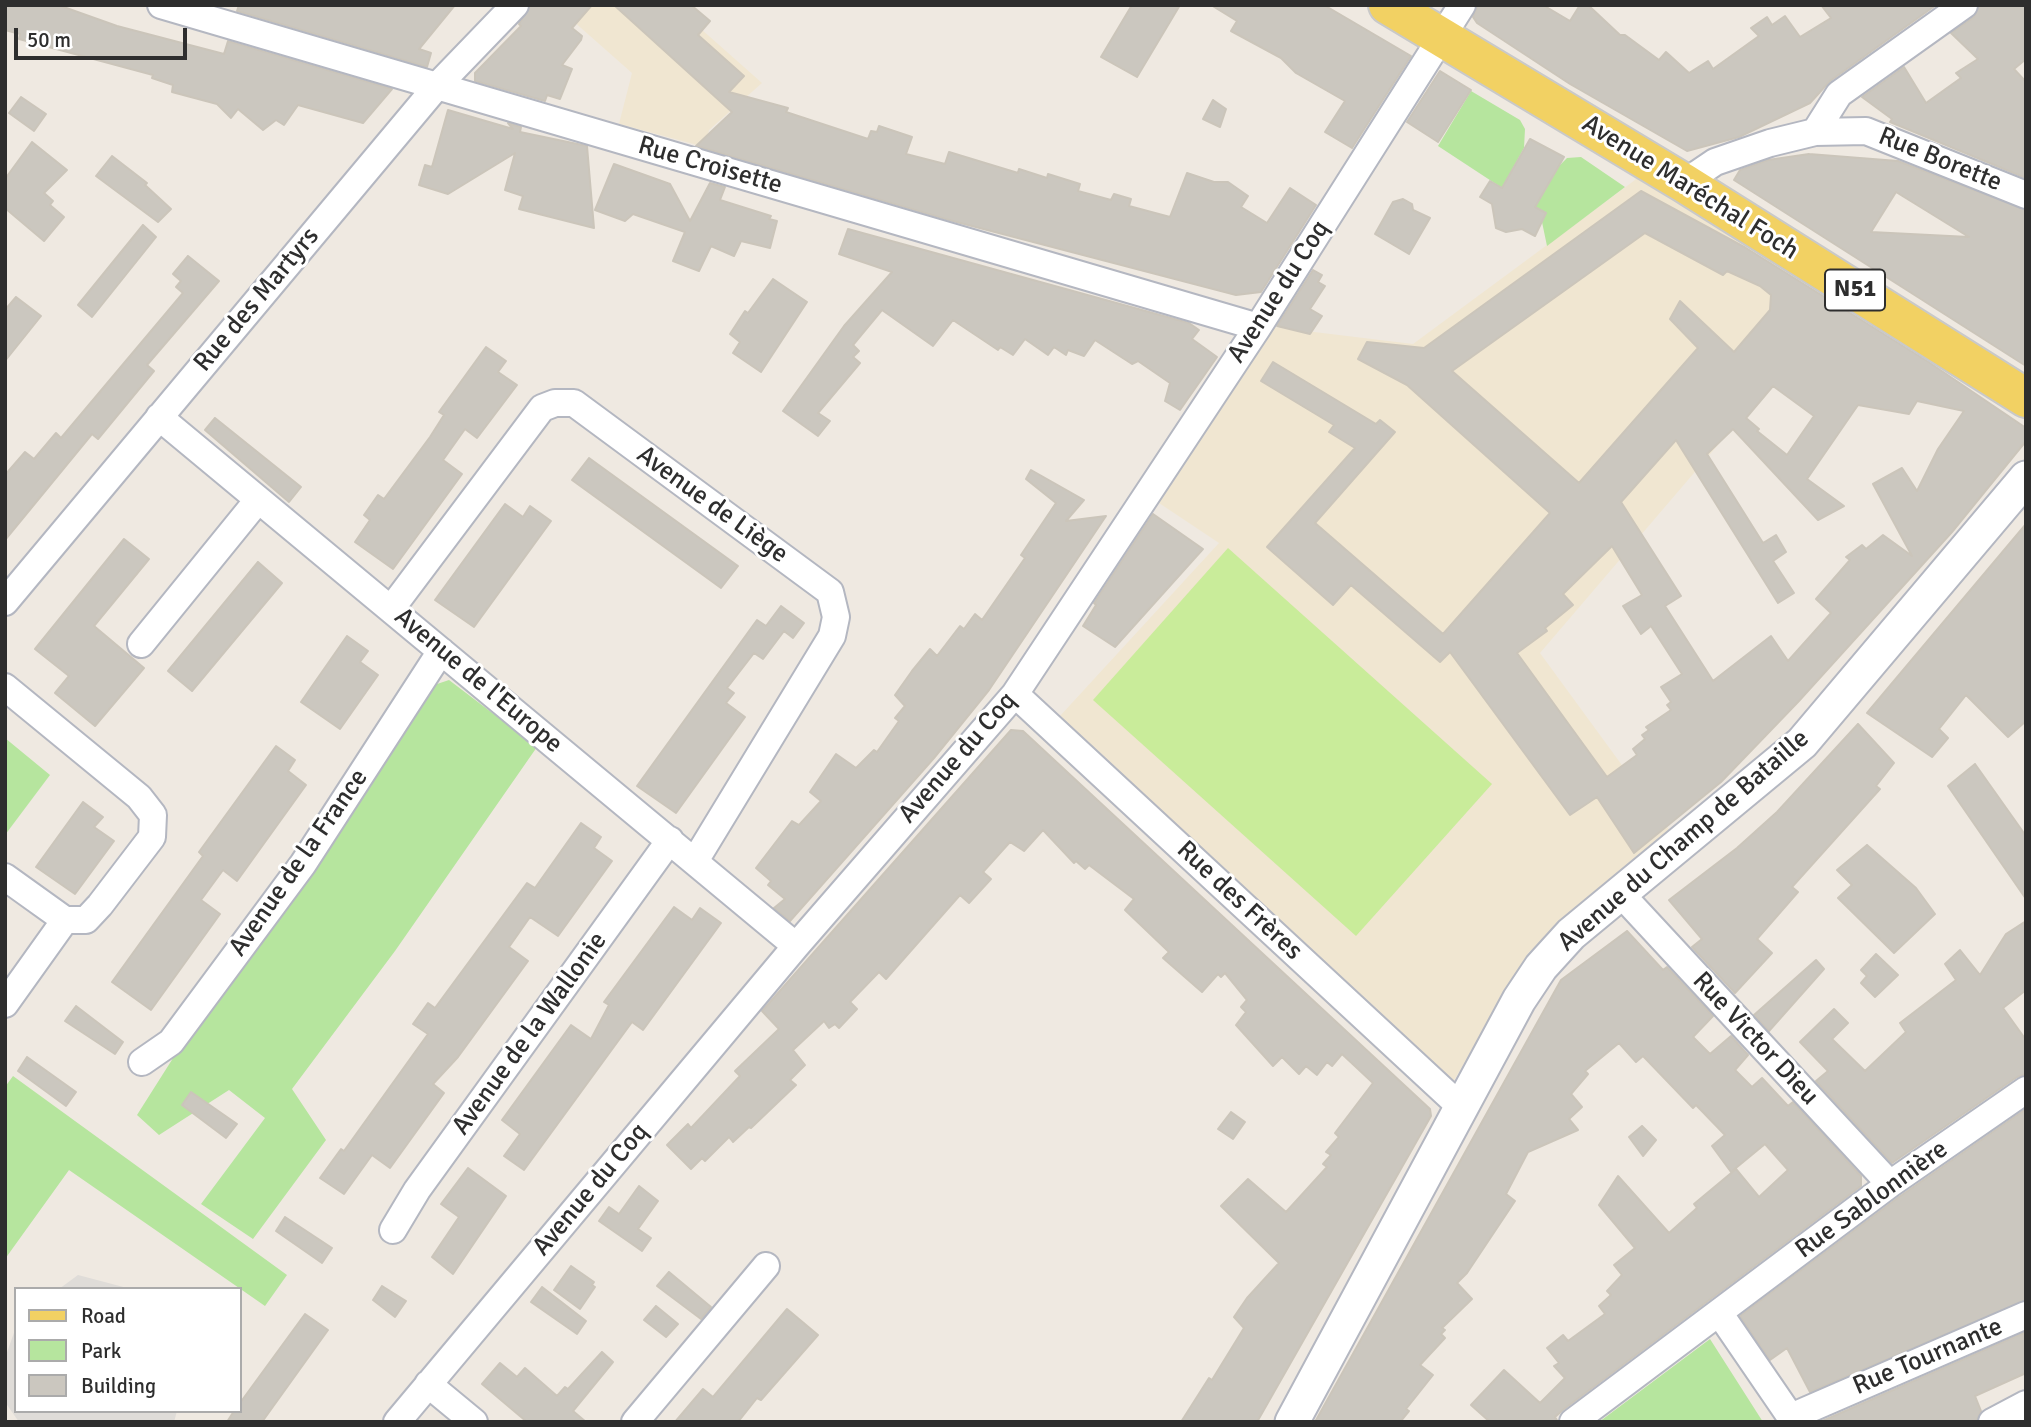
<!DOCTYPE html>
<meta charset="utf-8">
<style>
body{margin:0}
#map{position:relative;width:2031px;height:1427px;overflow:hidden;background:#efe9e1;font-family:Signika,sans-serif}
canvas{display:block}
.frame{position:absolute;inset:0;border:7px solid #2e2e2e;pointer-events:none}
.legend{position:absolute;left:14px;top:1287px;width:228px;height:126px;box-sizing:border-box;background:#fff;border:2px solid #ababab;margin:0;padding:9px 12px;list-style:none;font-size:21px;color:#2e2e2e}
.legend li{display:flex;align-items:center;gap:14px;height:35px}
.legend b{width:35px;border:2px solid #ababab}
.scale{position:absolute;left:14px;top:28px;width:173px;height:32px;box-sizing:border-box;border:4px solid #2e2e2e;border-top:0;padding-left:9px;font-size:21px;line-height:24px;white-space:nowrap;color:#2e2e2e;-webkit-text-stroke:5px #fff;paint-order:stroke}
</style>
<div id="map">
<canvas width="2031" height="1427"></canvas>
<div class="frame"></div>
<ul class="legend">
<li><b style="height:9px;background:#f2d163"></b>Road</li>
<li><b style="height:19px;background:#b6e59e"></b>Park</li>
<li><b style="height:19px;background:#cbc7bf"></b>Building</li>
</ul>
<div class="scale">50 m</div>
</div>
<script>
const ctx = document.querySelector('canvas').getContext('2d');
ctx.lineJoin = 'round';
function fill(path, color) { ctx.fillStyle = color; ctx.fill(path, 'evenodd'); }
const shape = rows => new Path2D(rows.map(r => 'M' + r).join(''));
function stroke(path, color, width, dash) { ctx.strokeStyle = color; ctx.lineWidth = width; ctx.lineCap = dash ? 'butt' : 'round'; ctx.setLineDash(dash || []); ctx.stroke(path); }
function label(font, color, halo, rows, align = 'center') {
  ctx.font = font + ' Signika,sans-serif'; ctx.lineWidth = 6; ctx.setLineDash([]); ctx.textBaseline = 'middle'; ctx.strokeStyle = halo; ctx.fillStyle = color; for (const [text, x, y, turn = 0] of rows) {
    ctx.save(); ctx.translate(x, y); ctx.rotate((+turn || 0) * Math.PI / 180); ctx.textAlign = isNaN(turn) ? turn : align; if (halo) ctx.strokeText(text, 0, 0); ctx.fillText(text, 0, 0); ctx.restore();
  }
}
const education = shape([
 [555,5,674,5,762,83,709,130,705,147,619,124,632,73],
 [1652,163,1858,292,1833,324,1735,425,1540,653,1673,835,1529,952,1453,1082,1060,716,1219,543,1159,503,1273,327,1413,344,1635,180]
]);
const green = shape([
 [1471,91,1520,120,1525,129,1524,148,1502,188,1438,146],
 [1581,157,1625,187,1547,246,1542,222,1546,213,1535,207,1557,168,1567,158],
 [449,680,537,747,395,951,292,1089,326,1140,253,1239,201,1204,265,1118,229,1090,159,1135,137,1115,175,1055,431,686],
 [5,738,50,775,5,835],
 [13,1076,287,1275,265,1306,69,1170,5,1259,5,1087],
 [1710,1339,1763,1422,1599,1422]
]);
const pitch = shape([
 [1228,548,1492,784,1356,936,1093,700]
]);
const plaza = shape([
 [78,1275,131,1289,59,1289],
 [16,1327,16,1411,177,1411,174,1422,19,1422,5,1402,5,1358]
]);
const building = shape([
 [5,5,58,5,117,26,224,54,228,41,392,89,363,123,298,105,284,125,276,120,263,130,238,109,231,118,217,104,172,92,173,85,152,78,153,75,19,39,20,34,5,30,5,5],
 [239,5,455,5,419,49,431,53,427,67,237,11,239,5],
 [530,5,592,5,572,28,582,36,581,40,562,65,572,69,560,99,547,95,545,101,475,81,475,73,521,26,519,24,530,5],
 [614,5,691,5,710,21,698,35,744,76,729,92,788,108,786,112,868,139,871,131,877,132,879,126,912,137,906,154,945,164,949,152,1018,173,1019,169,1047,178,1048,174,1080,184,1078,191,1111,200,1114,194,1131,199,1129,206,1170,217,1187,173,1214,182,1228,182,1248,196,1241,207,1267,223,1290,188,1316,205,1261,292,1236,295,949,220,696,146,732,112,614,5],
 [1132,5,1180,5,1137,77,1101,57,1132,5],
 [1211,5,1324,5,1411,56,1352,148,1325,132,1345,101,1296,73,1281,58,1231,31,1237,21,1211,5],
 [1478,5,1543,5,1570,21,1580,5,1588,5,1620,35,1625,35,1659,60,1666,52,1689,73,1708,61,1713,69,1759,36,1751,28,1767,17,1772,25,1785,16,1800,37,1831,18,1821,5,1936,5,1830,81,1810,103,1739,137,1687,151,1570,84,1477,23,1473,17,1478,5],
 [1979,5,2026,5,2026,59,2014,69,2026,82,2026,178,1890,122,1892,119,1862,97,1904,67,1926,103,1961,78,1956,73,1978,59,1951,33,1974,17,1979,5],
 [1440,71,1471,90,1438,142,1407,122,1440,71],
 [21,97,46,114,34,131,9,113,21,97],
 [1213,100,1226,109,1220,127,1203,119,1213,100],
 [448,110,513,129,508,123,521,127,520,132,587,146,594,228,519,209,523,196,505,190,515,153,448,194,419,185,425,165,432,167,448,110],
 [1530,139,1564,157,1535,207,1546,213,1535,236,1522,229,1506,232,1496,228,1492,204,1480,197,1490,181,1502,188,1530,139],
 [32,142,67,170,44,193,53,201,50,205,64,217,44,241,5,208,5,179,32,142],
 [1809,154,1898,161,2026,210,2026,366,1734,180,1740,170,1768,160,1809,154],
 [1896,192,1969,237,1871,232,1896,192],
 [112,156,147,183,145,185,171,209,158,222,96,176,112,156],
 [614,164,670,184,690,221,710,183,725,187,720,200,771,216,769,219,777,221,770,248,741,241,734,256,711,246,699,271,673,261,685,232,633,214,625,221,595,210,614,164],
 [1641,191,1746,248,1927,361,2026,428,2026,441,1952,532,1798,702,1721,782,1634,853,1597,797,1570,815,1450,652,1440,662,1351,585,1333,605,1267,547,1355,448,1329,432,1334,425,1261,381,1273,362,1376,424,1380,420,1395,432,1315,523,1443,634,1550,513,1407,385,1358,359,1367,342,1424,348,1641,191],
 [1645,233,1723,275,1727,271,1760,286,1771,295,1770,310,1734,352,1680,301,1670,319,1698,348,1579,483,1452,371,1645,233],
 [1773,386,1814,416,1787,455,1757,431,1759,429,1746,418,1773,386],
 [1917,401,1964,411,1938,449,1917,491,1902,468,1873,484,1912,556,1883,535,1866,549,1862,545,1846,557,1850,560,1816,599,1831,613,1788,661,1771,636,1713,681,1665,606,1681,596,1621,502,1676,440,1778,603,1794,593,1773,561,1786,552,1776,535,1763,543,1707,454,1733,429,1818,520,1844,506,1807,479,1858,405,1909,414,1917,401],
 [1612,546,1642,595,1623,606,1641,634,1651,626,1682,674,1661,687,1671,702,1667,705,1671,710,1646,727,1649,730,1642,735,1645,739,1633,749,1637,755,1607,777,1517,653,1547,631,1545,628,1573,605,1563,594,1612,546],
 [1403,199,1412,204,1413,210,1430,218,1409,254,1375,234,1393,202,1403,199],
 [143,225,156,237,92,317,78,305,143,225],
 [848,229,1189,323,1199,330,1192,339,1217,357,1180,410,1165,401,1170,383,1138,361,1132,364,1095,340,1084,356,1068,350,1066,355,1054,347,1048,355,1025,339,1013,355,1000,347,998,350,953,320,933,346,882,310,853,345,859,351,853,357,860,363,818,413,830,421,818,436,783,411,844,326,892,272,839,254,848,229],
 [188,256,219,281,147,365,154,371,98,439,92,434,5,540,5,475,25,452,34,459,56,433,61,438,183,293,176,287,181,281,173,274,188,256],
 [1313,270,1322,275,1318,282,1325,286,1310,309,1322,316,1310,334,1277,326,1313,270],
 [773,279,807,302,761,372,733,353,740,342,730,334,745,311,748,313,773,279],
 [16,297,41,316,5,361,5,310,16,297],
 [486,347,506,361,498,372,517,385,477,438,465,429,443,460,462,474,393,569,355,542,370,520,364,515,378,495,384,499,430,437,444,415,439,412,486,347],
 [215,418,301,487,289,502,205,430,215,418],
 [589,458,738,566,721,588,572,480,589,458],
 [1031,470,1084,500,1066,521,1106,516,989,690,934,758,790,921,774,908,785,899,768,885,771,881,756,868,792,821,799,825,821,801,810,792,836,754,856,768,874,750,877,752,899,721,895,718,905,706,895,695,912,671,930,649,937,656,960,626,964,629,975,614,982,620,1025,558,1021,555,1056,503,1026,479,1031,470],
 [505,504,523,517,530,506,551,521,474,627,435,600,505,504],
 [1153,514,1203,549,1115,647,1083,626,1096,605,1094,603,1153,514],
 [2026,524,2026,721,2008,737,1966,695,1939,729,1948,738,1932,757,1867,713,2026,524],
 [124,539,149,559,94,626,144,668,95,726,55,693,69,676,35,649,124,539],
 [258,562,282,583,192,691,168,671,258,562],
 [781,606,804,623,793,638,784,631,763,659,754,653,727,688,734,693,726,703,745,717,676,813,637,786,757,620,766,626,781,606],
 [347,636,368,651,360,662,378,675,340,729,301,702,347,636],
 [1858,724,1894,763,1876,786,1880,789,1792,887,1798,892,1757,939,1772,953,1735,993,1692,947,1702,939,1669,900,1737,848,1777,812,1858,724],
 [1011,730,1023,731,1430,1109,1431,1116,1257,1422,1181,1422,1209,1378,1212,1380,1244,1328,1234,1317,1247,1298,1279,1263,1221,1206,1248,1179,1286,1212,1327,1167,1323,1164,1331,1155,1326,1152,1339,1137,1335,1133,1373,1083,1342,1054,1332,1066,1327,1062,1317,1075,1306,1066,1299,1074,1282,1057,1273,1066,1236,1025,1246,1012,1241,1007,1247,1000,1225,973,1221,977,1218,974,1202,992,1163,958,1169,952,1125,910,1134,899,1089,865,1085,869,1076,861,1074,863,1043,830,1024,851,1010,842,983,872,991,879,969,903,960,895,886,979,879,972,850,1002,857,1009,839,1028,835,1024,829,1028,824,1021,793,1050,805,1065,790,1080,796,1085,751,1128,749,1127,733,1142,729,1137,705,1161,702,1158,691,1169,667,1145,688,1124,691,1128,740,1076,735,1071,779,1029,762,1011,1011,730],
 [276,746,295,760,288,771,306,785,237,881,223,870,201,900,220,914,151,1010,112,982,203,856,199,852,276,746],
 [1975,764,2026,836,2026,899,1948,786,1975,764],
 [83,802,103,817,94,827,114,841,75,894,36,867,83,802],
 [581,823,601,837,594,848,612,861,558,936,530,917,509,947,528,961,458,1057,433,1084,444,1093,390,1168,372,1155,344,1194,320,1178,341,1149,344,1151,428,1034,413,1024,428,1003,435,1008,527,883,535,888,581,823],
 [1867,845,1916,888,1935,914,1894,953,1838,898,1852,885,1837,870,1867,845],
 [674,907,692,920,700,908,721,923,643,1030,632,1022,524,1170,504,1156,520,1134,502,1120,571,1025,591,1039,609,1005,604,1002,674,907],
 [2026,921,2026,990,2003,1008,2026,1040,2026,1074,2017,1077,1892,1163,1816,1081,1828,1071,1800,1042,1834,1009,1848,1023,1832,1039,1865,1071,1906,1032,1900,1023,1956,980,1945,964,1960,950,1980,975,2006,934,2026,921],
 [1627,931,1663,970,1667,967,1713,1016,1693,1037,1710,1054,1731,1036,1748,1055,1735,1070,1752,1087,1762,1078,1788,1106,1793,1102,1861,1176,1861,1186,1564,1409,1555,1417,1558,1422,1490,1422,1471,1405,1504,1370,1540,1403,1565,1378,1554,1366,1559,1363,1547,1348,1563,1335,1568,1341,1605,1314,1599,1306,1611,1295,1607,1291,1622,1275,1614,1265,1635,1248,1599,1205,1618,1176,1669,1233,1697,1208,1694,1204,1736,1169,1759,1197,1788,1170,1765,1144,1731,1172,1712,1146,1725,1135,1696,1105,1693,1108,1643,1056,1636,1062,1619,1043,1585,1071,1588,1074,1571,1094,1582,1107,1569,1119,1578,1130,1528,1152,1506,1194,1515,1201,1467,1273,1457,1283,1472,1299,1442,1328,1445,1330,1441,1334,1445,1338,1420,1365,1433,1375,1406,1409,1409,1411,1400,1422,1315,1422,1561,980,1627,931],
 [1876,954,1898,975,1875,997,1861,983,1867,976,1861,970,1876,954],
 [1816,960,1824,969,1769,1031,1754,1015,1816,960],
 [76,1006,123,1042,115,1054,65,1021,76,1006],
 [27,1057,76,1092,66,1106,18,1071,27,1057],
 [191,1092,237,1124,226,1138,182,1105,191,1092],
 [2026,1109,2026,1300,1810,1392,1787,1348,1770,1360,1740,1316,1899,1197,2026,1109],
 [1231,1112,1245,1122,1233,1139,1218,1129,1231,1112],
 [1642,1126,1656,1140,1643,1156,1629,1137,1642,1126],
 [468,1168,506,1196,453,1274,432,1257,459,1217,441,1204,468,1168],
 [639,1186,658,1201,638,1229,651,1238,642,1251,599,1221,609,1207,619,1214,639,1186],
 [285,1217,332,1248,322,1263,276,1231,285,1217],
 [571,1266,594,1282,592,1285,595,1287,580,1309,554,1290,571,1266],
 [669,1272,711,1307,701,1319,657,1286,669,1272],
 [382,1286,406,1301,395,1317,373,1300,382,1286],
 [542,1287,586,1321,577,1334,531,1302,542,1287],
 [656,1306,678,1324,666,1337,644,1320,656,1306],
 [787,1309,818,1335,761,1400,757,1398,738,1422,675,1422,703,1389,713,1397,787,1309],
 [305,1314,328,1330,262,1422,227,1422,234,1411,240,1411,240,1403,305,1314],
 [2026,1332,2026,1373,1975,1396,1981,1411,1976,1422,1820,1422,2026,1332],
 [602,1352,613,1362,573,1411,586,1422,527,1422,482,1384,500,1363,517,1377,525,1368,557,1396,565,1387,568,1389,602,1352]
]);
const minor = shape([
 [161,5,1258,327],
 [1815,132,1839,94,1964,5],
 [1684,183,1715,162,1770,143,1815,132,1866,131,2026,195],
 [159,417,796,946],
 [5,602,437,86,515,5],
 [391,609,542,408,555,403,574,403,830,592,836,617,832,636,695,861],
 [141,644,258,500],
 [5,687,139,797,153,815,152,837,100,905,86,920,65,920],
 [1015,694,1462,1108],
 [5,877,65,920],
 [1620,893,1890,1184],
 [5,1004,65,920],
 [142,1062,171,1042,303,864,441,651],
 [393,1230,417,1190,670,840],
 [1720,1314,1794,1422],
 [428,1384,474,1422],
 [1791,1417,2026,1315],
 [397,1422,796,946,1015,694,1258,327,1462,5],
 [635,1422,766,1266],
 [1573,1422,1890,1184,2026,1090],
 [1992,1422,2026,1404]
]);
const tertiary = shape([
 [1292,1422,1519,1000,1541,967,1571,934,1802,743,2026,478]
]);
const primary = shape([
 [1388,5,1684,183,2026,398]
]);
const shields = [
 [1855,290,60]
];
const shieldNames = [
 ["N51",1855,290]
];
const streetNames = [
 ["Rue Borette",1940,160,22],
 ["Rue Croisette",710,166,16],
 ["Avenue Maréchal Foch",1690,188,32],
 ["Avenue du Coq",1279,292,-57],
 ["Rue des Martyrs",257,300,-50],
 ["Avenue de Liège",712,505,36],
 ["Avenue de l'Europe",478,681,40],
 ["Avenue du Coq",958,758,-49],
 ["Avenue du Champ de Bataille",1684,841,-41],
 ["Avenue de la France",299,863,-55],
 ["Rue des Frères",1239,901,43],
 ["Avenue de la Wallonie",530,1034,-54],
 ["Rue Victor Dieu",1755,1039,47],
 ["Avenue du Coq",591,1190,-50],
 ["Rue Sablonnière",1872,1200,-36],
 ["Rue Tournante",1928,1357,-23]
];
fill(education, '#f0e6d1');
fill(green, '#b6e59e');
fill(pitch, '#c9ec9a');
fill(plaza, '#dfdcd8');
fill(building, '#cbc7bf');
stroke(building, '#cbc5ba', 2);
stroke(minor, '#b4b7c1', 30);
stroke(tertiary, '#b4b7c1', 37);
stroke(primary, '#c9c9c9', 42);
stroke(minor, '#fff', 26);
stroke(tertiary, '#fff', 33);
stroke(primary, '#f2d163', 38);
for (const [x, y, w] of shields) { const box = new Path2D(); box.roundRect(x - w / 2, y - 20.5, w, 41, 5); ctx.fillStyle = '#fff'; ctx.fill(box); stroke(box, '#2e2e2e', 2); }
label('bold 24px', '#2e2e2e', null, shieldNames);
label('26px', '#2e2e2e', '#fff', streetNames);
</script>
